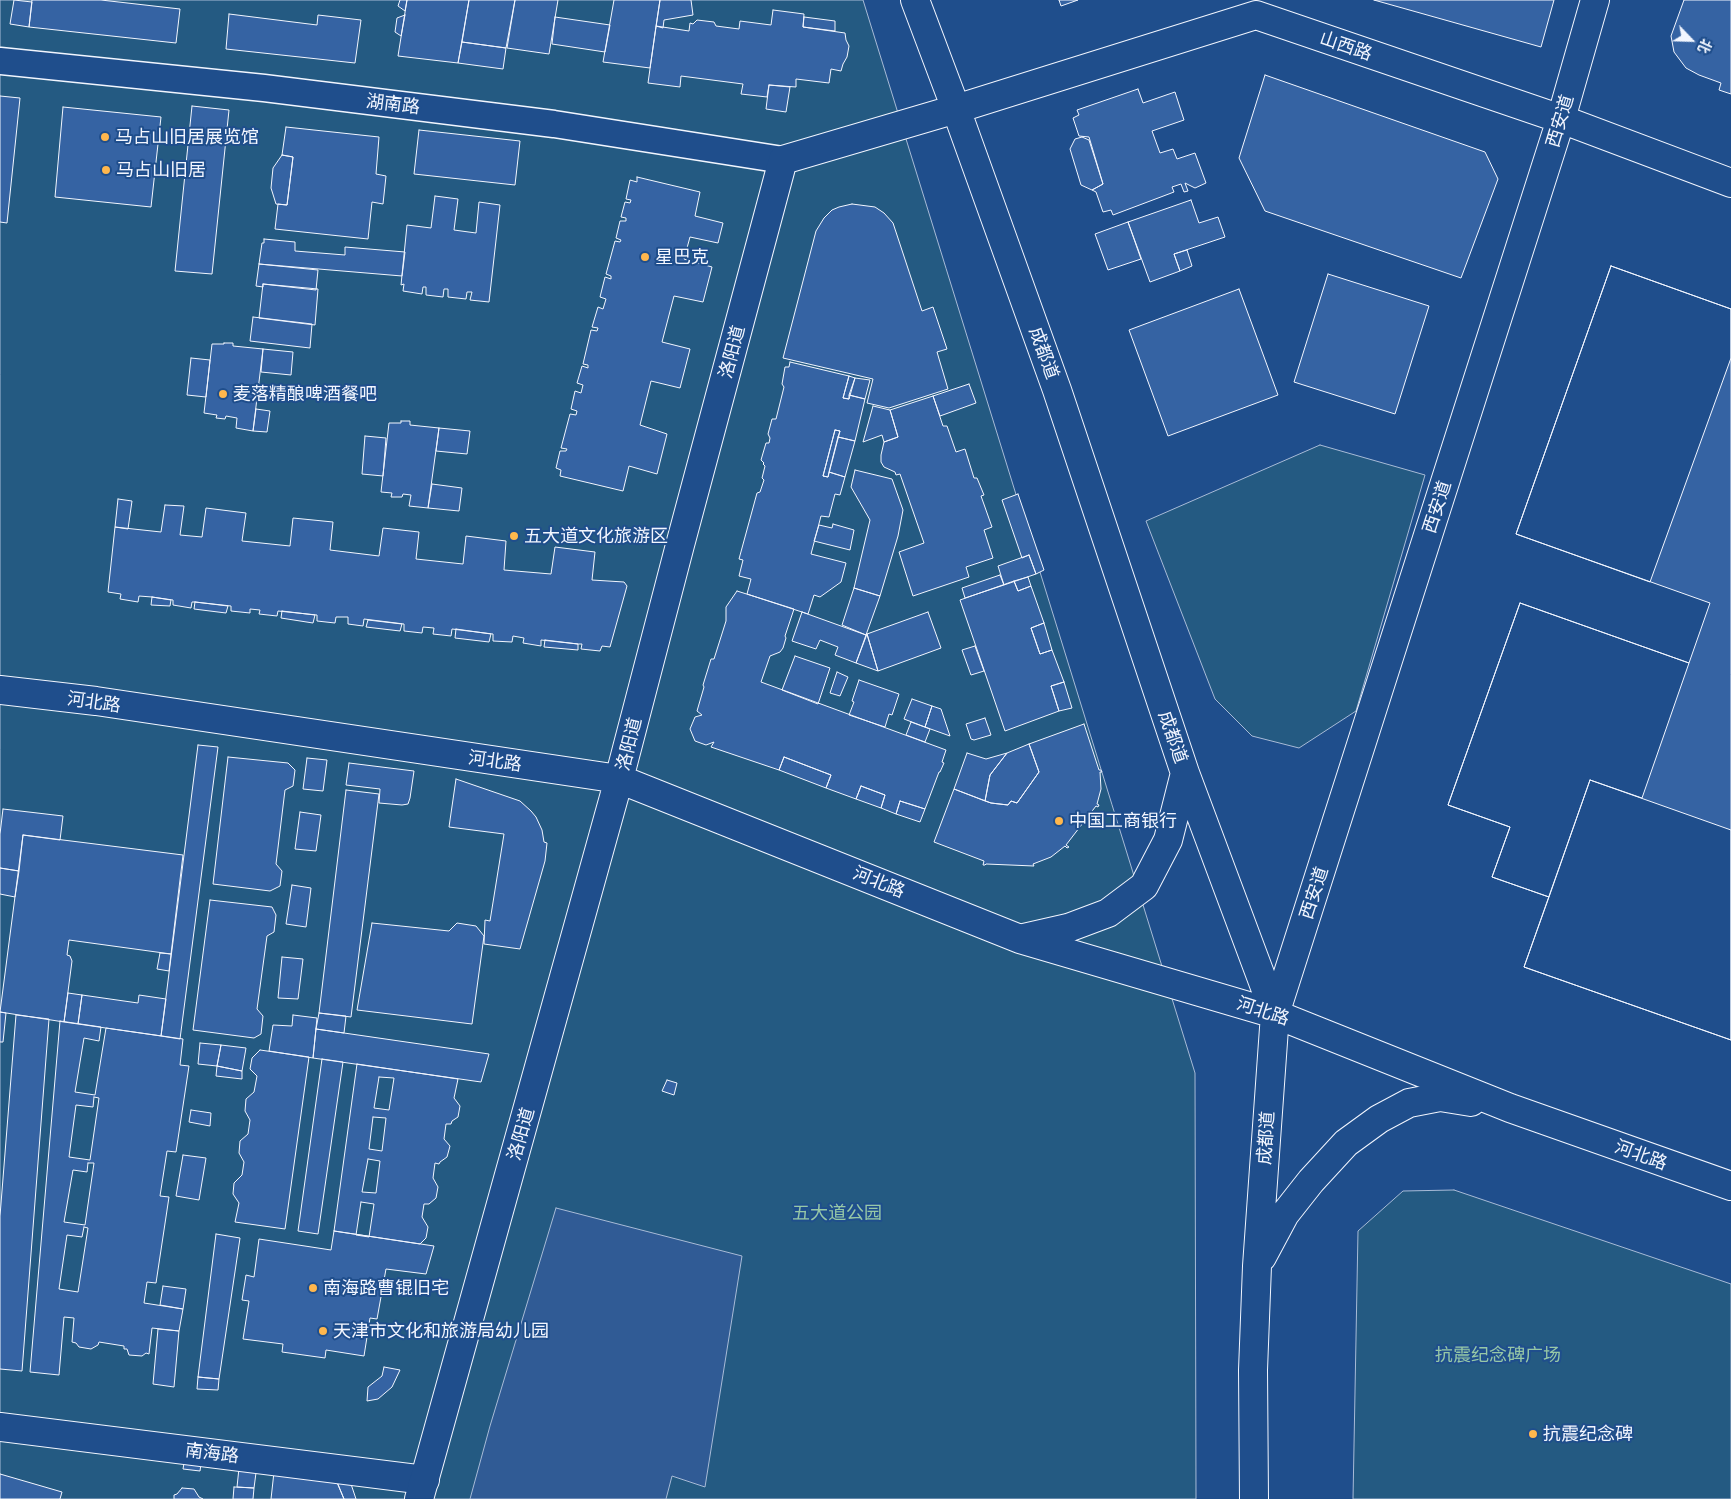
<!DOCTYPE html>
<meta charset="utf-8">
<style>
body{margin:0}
#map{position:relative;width:1731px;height:1499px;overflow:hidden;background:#1f4e8c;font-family:Ubuntu,"Noto Sans SC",sans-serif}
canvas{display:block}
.north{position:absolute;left:1666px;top:15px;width:50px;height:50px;-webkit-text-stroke:4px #1f4e8c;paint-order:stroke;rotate:114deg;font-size:14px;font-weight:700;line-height:20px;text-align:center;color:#f2f6ff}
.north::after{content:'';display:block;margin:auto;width:18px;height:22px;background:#f2f6ff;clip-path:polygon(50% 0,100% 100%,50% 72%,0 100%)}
</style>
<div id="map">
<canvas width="1731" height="1499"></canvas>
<div class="north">北</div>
</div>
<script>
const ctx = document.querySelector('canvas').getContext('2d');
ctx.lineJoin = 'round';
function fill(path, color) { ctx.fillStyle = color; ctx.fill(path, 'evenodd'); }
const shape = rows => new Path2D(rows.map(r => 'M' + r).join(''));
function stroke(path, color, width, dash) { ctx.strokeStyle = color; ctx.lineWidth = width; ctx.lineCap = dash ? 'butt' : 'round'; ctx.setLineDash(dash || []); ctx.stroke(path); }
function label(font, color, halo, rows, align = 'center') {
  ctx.font = font + ' Ubuntu,"Noto Sans SC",sans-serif'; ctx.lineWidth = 4; ctx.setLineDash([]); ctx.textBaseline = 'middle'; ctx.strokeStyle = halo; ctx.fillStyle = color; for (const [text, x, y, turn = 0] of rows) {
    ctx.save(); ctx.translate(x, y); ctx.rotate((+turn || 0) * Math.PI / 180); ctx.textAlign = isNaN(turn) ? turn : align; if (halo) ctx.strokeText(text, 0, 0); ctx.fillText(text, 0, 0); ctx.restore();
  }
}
const green = shape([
 [0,0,863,0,1195,1073,1196,1499,0,1499,0,0],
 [1320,445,1425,475,1356,711,1299,748,1252,736,1215,699,1146,521,1320,445],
 [1454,1190,1731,1284,1731,1499,1353,1499,1358,1231,1403,1191,1454,1190]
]);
const parking = shape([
 [556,1208,742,1256,705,1487,672,1476,666,1499,470,1499,490,1426,556,1208]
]);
const building = shape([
 [14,0,32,2,29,27,10,24,14,0],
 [32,0,101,0,180,9,176,43,29,27,32,0],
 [400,0,407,0,405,11,398,6,400,0],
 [407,0,469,0,458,63,398,56,407,0],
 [469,0,515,0,506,48,462,42,469,0],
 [515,0,558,0,549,54,507,48,515,0],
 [614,0,660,0,650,68,603,62,614,0],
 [660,0,691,0,693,15,664,20,663,28,656,26,660,0],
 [1059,0,1078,0,1061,6,1059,0],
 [1374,0,1554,0,1541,47,1374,0],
 [1684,0,1731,0,1731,94,1719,90,1721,83,1699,75,1686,68,1674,52,1671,36,1684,0],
 [773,10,804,14,803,27,845,33,846,40,849,46,847,57,843,64,841,71,831,69,829,83,796,79,796,87,769,85,767,97,741,94,743,84,681,76,680,87,648,83,656,26,689,31,690,23,693,24,697,20,714,22,716,26,739,29,740,21,771,25,773,10],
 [229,14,317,25,318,15,361,20,355,63,226,49,229,14],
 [405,15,401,36,395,32,397,18,405,15],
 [555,17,610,25,605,52,552,44,555,17],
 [804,17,835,21,835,31,803,27,804,17],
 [462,42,506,48,503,69,458,63,462,42],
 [1265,75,1485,152,1498,179,1461,278,1265,211,1239,158,1265,75],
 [769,85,790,87,786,112,766,109,769,85],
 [1138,89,1143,103,1175,92,1184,120,1152,131,1160,153,1173,149,1177,159,1195,153,1206,183,1195,188,1185,183,1188,191,1184,192,1181,184,1172,187,1174,192,1113,215,1111,210,1103,212,1096,192,1092,190,1103,184,1089,137,1079,136,1073,118,1079,115,1077,110,1138,89],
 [0,96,20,98,7,223,0,222,0,96],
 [192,106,229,110,212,274,175,271,192,106],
 [63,107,161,117,151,207,55,197,63,107],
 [286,127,379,137,376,174,386,176,383,204,372,202,368,239,275,229,278,204,287,205,293,157,282,155,286,127],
 [419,130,520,141,515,185,414,174,419,130],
 [1082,137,1089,140,1103,184,1092,190,1081,185,1070,149,1075,139,1082,137],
 [282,155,293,157,287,205,276,204,271,188,273,168,282,155],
 [637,177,700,192,695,216,723,223,718,243,690,237,684,259,712,267,703,302,674,296,662,342,690,349,680,388,651,381,640,425,667,434,657,474,629,466,623,491,560,476,561,470,556,468,560,451,566,451,567,449,561,448,570,414,576,415,577,411,571,409,575,391,581,393,583,385,577,383,582,366,588,368,588,365,583,364,591,330,597,331,598,328,592,327,598,307,603,309,606,299,600,297,605,277,611,279,611,276,606,274,615,241,620,242,621,240,616,238,620,221,626,221,626,218,621,217,625,202,630,203,631,200,626,199,630,180,637,182,637,177],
 [435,196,458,199,454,230,476,233,479,202,500,205,489,302,470,300,472,292,467,292,466,299,448,297,448,289,444,289,443,297,426,295,426,287,423,287,422,294,403,291,404,284,401,285,407,225,431,228,435,196],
 [1191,200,1199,223,1218,217,1225,237,1174,254,1180,271,1150,282,1128,222,1191,200],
 [852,204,875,207,884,213,893,223,922,311,933,307,947,349,937,352,948,389,889,408,867,403,873,379,783,358,816,231,824,218,832,210,839,207,852,204],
 [1128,222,1141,259,1108,270,1095,234,1128,222],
 [264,239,295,242,295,251,345,255,345,247,405,252,402,276,259,264,262,243,264,243,264,239],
 [1187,250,1192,266,1180,271,1174,254,1187,250],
 [259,264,318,270,316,290,263,284,263,287,256,286,259,264],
 [1611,266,1731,309,1731,1040,1524,967,1549,897,1492,877,1510,827,1448,805,1520,603,1689,663,1710,603,1516,534,1611,266],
 [1611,266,1731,309,1731,358,1650,582,1516,534,1611,266],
 [1328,274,1429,306,1395,414,1294,382,1328,274],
 [263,284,318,289,315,325,259,318,263,284],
 [1239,289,1278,395,1168,436,1129,330,1239,289],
 [253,317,312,324,310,348,250,341,253,317],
 [224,343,233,343,233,346,263,349,253,431,236,428,237,418,226,416,225,419,216,418,217,415,204,413,212,344,224,344,224,343],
 [263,349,293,352,291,375,261,372,263,349],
 [191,358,210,360,206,397,187,395,191,358],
 [790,362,849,376,843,398,849,399,849,395,865,399,855,441,838,437,840,431,835,430,823,476,828,477,829,472,845,477,840,495,835,494,829,517,821,516,811,554,846,563,841,582,820,597,814,595,808,614,747,594,751,579,739,576,743,560,739,559,757,493,760,492,764,480,762,478,765,466,763,464,764,463,761,460,766,443,769,443,770,438,768,434,772,419,776,419,784,387,782,384,785,367,789,367,790,362],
 [849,376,855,378,849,399,843,398,849,376],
 [855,378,870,380,865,399,849,395,855,378],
 [969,384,976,403,940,416,933,396,969,384],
 [933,396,943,426,947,426,956,452,965,449,974,478,977,478,984,495,981,496,992,527,984,530,993,558,966,567,969,577,913,596,899,552,924,543,900,474,896,475,895,472,884,467,881,462,881,455,884,442,898,437,890,410,933,396],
 [873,406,890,410,898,437,884,442,882,435,863,442,873,406],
 [256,409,270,411,267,432,253,431,256,409],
 [401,421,410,421,410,425,439,428,428,508,409,506,411,495,403,494,402,497,391,497,392,493,381,492,389,423,401,423,401,421],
 [439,428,470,431,467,454,436,451,439,428],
 [835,430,840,431,828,477,823,476,835,430],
 [365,436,386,438,383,476,362,474,365,436],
 [838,437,855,441,845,477,829,472,838,437],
 [855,470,892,479,903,510,898,536,880,596,854,588,870,520,851,487,855,470],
 [432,484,462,488,459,511,428,508,432,484],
 [1018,494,1044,570,1036,574,1029,555,1022,558,1002,500,1018,494],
 [118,499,132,501,128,529,115,527,118,499],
 [165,505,184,506,180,535,202,537,206,508,246,513,242,541,290,546,293,518,333,522,330,550,379,556,383,528,419,532,416,559,463,564,466,536,506,541,504,570,551,574,555,547,595,552,592,580,624,582,627,586,610,647,602,646,600,651,581,649,582,644,578,644,541,640,541,646,523,643,524,638,513,636,512,642,493,641,493,634,452,629,451,636,433,634,434,628,423,627,422,633,404,631,404,624,364,619,363,626,348,624,348,617,336,617,335,623,317,621,317,615,278,611,277,616,259,614,260,610,250,609,250,613,231,611,231,606,195,602,192,602,191,608,173,605,173,600,152,597,139,596,138,602,120,599,121,594,108,592,115,527,161,532,165,505],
 [833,524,854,530,850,550,814,541,819,525,832,528,833,524],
 [1029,555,1036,574,1004,585,998,566,1029,555],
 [1000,575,1004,585,965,598,962,588,1000,575],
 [1028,577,1031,586,1018,591,1014,581,1028,577],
 [1014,581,1018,591,1031,586,1044,623,1031,628,1040,654,1052,650,1064,682,1051,686,1059,711,1005,731,960,600,1014,581],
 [854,588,880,596,866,635,842,625,854,588],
 [737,591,794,609,785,636,786,638,783,648,780,652,770,656,761,682,946,750,942,762,944,763,940,772,939,772,925,809,900,801,896,814,881,808,885,795,861,786,856,799,826,788,831,775,784,757,779,770,711,747,714,742,706,745,695,741,690,729,695,717,702,715,697,711,704,687,703,685,711,659,714,659,726,621,726,607,737,591],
 [152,597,171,600,170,606,151,605,152,597],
 [195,602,228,606,226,613,194,609,195,602],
 [1520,603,1689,663,1642,798,1590,780,1549,897,1492,877,1510,827,1448,805,1520,603],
 [282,611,315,615,313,623,281,618,282,611],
 [802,612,866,635,856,663,835,655,838,647,820,640,816,649,792,641,802,612],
 [928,612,941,648,878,671,867,634,928,612],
 [368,620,402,624,400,631,366,627,368,620],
 [1044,623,1052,650,1040,654,1031,628,1044,623],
 [456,629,491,634,489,642,455,638,456,629],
 [867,634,878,671,856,663,867,634],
 [545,640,578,644,578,650,544,647,545,640],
 [975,646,984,671,971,675,962,650,975,646],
 [795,656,830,668,818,704,782,690,795,656],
 [837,672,848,677,840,696,830,693,837,672],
 [859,680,899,694,892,715,889,714,885,727,849,715,854,702,852,701,859,680],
 [1064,682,1072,708,1059,711,1051,686,1064,682],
 [912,699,932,706,925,727,904,719,912,699],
 [932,706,941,709,950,736,925,727,932,706],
 [985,718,991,735,974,740,971,739,966,724,985,718],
 [911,722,930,729,925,742,906,735,911,722],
 [1084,724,1099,770,1101,770,1102,772,1100,772,1101,789,1097,804,1099,805,1098,807,1096,806,1066,845,1069,847,1067,848,1065,846,1051,857,1033,864,1034,866,986,864,985,865,983,865,984,861,934,842,954,789,991,803,1008,805,1011,801,1017,803,1039,772,1029,744,1084,724],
 [1029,744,1039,772,1017,803,1011,801,1008,805,991,803,985,801,990,775,1007,753,1029,744],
 [198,745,218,747,180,1039,161,1036,198,745],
 [967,753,986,759,1007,753,990,775,985,801,954,789,967,753],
 [228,757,288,763,295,770,293,786,285,790,276,864,282,871,280,886,270,891,213,884,228,757],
 [784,757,831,775,826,788,779,770,784,757],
 [307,758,327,760,323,791,303,789,307,758],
 [349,763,414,771,410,798,408,804,402,805,379,803,380,789,346,785,349,763],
 [456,779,520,801,531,811,536,817,542,830,544,842,547,843,545,861,520,949,484,944,485,920,490,921,504,834,449,827,456,779],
 [1590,780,1731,830,1731,1040,1524,967,1590,780],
 [861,786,885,795,881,808,856,799,861,786],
 [346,790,379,794,351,1017,319,1013,346,790],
 [900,801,925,809,920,822,896,814,900,801],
 [3,809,63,816,60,840,23,835,19,871,0,868,0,834,3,809],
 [300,812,321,815,316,851,295,849,300,812],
 [23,835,183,855,171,954,69,940,67,955,70,956,72,961,64,1022,0,1012,23,835],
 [0,868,19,871,15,897,0,894,0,868],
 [292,885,311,888,306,927,286,924,292,885],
 [210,900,272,907,276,915,274,932,267,936,257,1009,263,1016,261,1034,254,1038,193,1030,210,900],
 [372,923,449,931,457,923,476,926,484,936,472,1024,357,1010,372,923],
 [160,953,171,954,169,971,157,969,160,953],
 [282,957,303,959,298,999,278,998,282,957],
 [68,993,82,995,78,1024,64,1022,68,993],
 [82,995,138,1003,139,995,166,999,161,1036,78,1024,82,995],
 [0,1012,6,1013,3,1042,0,1042,0,1012],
 [319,1013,346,1016,344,1033,316,1029,319,1013],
 [16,1015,49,1019,22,1371,0,1369,0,1216,16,1015],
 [293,1015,317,1018,313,1058,269,1051,273,1025,292,1026,293,1015],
 [60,1021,101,1027,99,1041,84,1038,75,1092,95,1095,106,1028,183,1039,180,1065,189,1066,176,1152,167,1151,160,1196,169,1197,156,1283,147,1282,144,1303,183,1309,179,1331,152,1328,149,1354,146,1353,142,1356,129,1355,127,1349,124,1349,124,1346,99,1342,98,1345,91,1349,79,1347,76,1343,72,1342,74,1318,64,1317,59,1375,30,1372,60,1021],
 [316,1029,344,1033,489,1054,481,1082,313,1058,316,1029],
 [200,1043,221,1045,217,1066,198,1064,200,1043],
 [221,1045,246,1048,242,1071,217,1066,221,1045],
 [260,1050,309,1057,285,1229,235,1222,239,1203,233,1194,234,1183,242,1175,244,1162,239,1153,240,1141,248,1134,250,1120,245,1111,246,1099,254,1092,257,1076,250,1069,252,1058,260,1050],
 [322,1059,343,1062,318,1234,298,1231,322,1059],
 [357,1064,458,1079,454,1098,460,1106,458,1117,452,1121,451,1124,446,1124,444,1139,450,1146,447,1157,440,1162,439,1164,435,1163,433,1178,438,1187,436,1198,429,1204,424,1204,422,1217,428,1227,426,1238,420,1244,334,1231,357,1064],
 [217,1066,242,1071,242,1079,216,1076,217,1066],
 [379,1077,394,1078,389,1110,374,1108,379,1077],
 [667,1080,677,1083,674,1095,662,1091,667,1080],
 [94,1097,99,1098,90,1160,69,1157,76,1105,93,1107,94,1097],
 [191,1110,211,1113,210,1126,189,1122,191,1110],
 [373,1117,386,1118,382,1151,369,1149,373,1117],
 [183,1155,206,1158,199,1200,176,1196,183,1155],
 [368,1159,380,1161,376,1193,362,1192,368,1159],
 [88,1163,94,1163,85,1225,64,1222,73,1170,87,1172,88,1163],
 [361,1202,374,1204,369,1237,356,1235,361,1202],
 [84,1227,88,1228,78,1292,59,1289,67,1235,82,1237,84,1227],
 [334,1231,434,1246,426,1274,386,1269,377,1319,370,1318,364,1356,326,1350,325,1358,282,1352,283,1344,243,1339,249,1301,242,1300,246,1275,254,1277,259,1239,331,1250,334,1231],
 [216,1234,240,1238,219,1379,198,1377,216,1234],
 [163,1286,186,1289,183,1309,160,1305,163,1286],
 [158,1329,179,1331,174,1387,153,1384,158,1329],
 [384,1367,400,1370,392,1387,378,1399,367,1401,368,1387,382,1376,384,1367],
 [198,1377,219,1379,218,1390,197,1389,198,1377],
 [259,1450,254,1488,237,1487,239,1468,259,1450],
 [202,1457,200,1471,183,1469,184,1463,202,1457],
 [275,1463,337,1482,344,1499,271,1499,275,1463],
 [0,1474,62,1492,60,1499,0,1499,0,1474],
 [336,1480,351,1484,356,1499,344,1499,336,1480],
 [234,1487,254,1488,253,1499,233,1499,234,1487],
 [182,1488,194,1489,199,1497,203,1499,174,1499,174,1495,177,1494,182,1488]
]);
const pedestrian = shape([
 [0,61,264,88,554,124,783,160]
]);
const minor = shape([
 [0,1427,425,1480]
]);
const tertiary = shape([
 [915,0,956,109,1057,390,1185,773,1275,1014,1257,1266,1253,1370,1254,1499],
 [0,690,96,701,619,779,1020,939,1275,1014,1510,1108,1731,1186],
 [1024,938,1068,928,1108,913,1144,886,1168,840,1185,773],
 [1275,1014,1561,119,1595,0],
 [1262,1257,1285,1214,1311,1181,1346,1143,1379,1119,1409,1103,1440,1097,1471,1102],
 [419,1499,619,779,680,545,783,160,956,109,1256,15,1561,119,1731,183]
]);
const markers = [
 [105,137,5,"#ffb74d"],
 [106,170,5,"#ffb74d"],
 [645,257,5,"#ffb74d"],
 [223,394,5,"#ffb74d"],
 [514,536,5,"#ffb74d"],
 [1059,821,5,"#ffb74d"],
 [313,1288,5,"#ffb74d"],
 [323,1331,5,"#ffb74d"],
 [1533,1434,5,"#ffb74d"]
];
const streetNames = [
 ["山西路",1346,46,19],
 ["湖南路",393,104,7],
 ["西安道",1560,121,-73],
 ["洛阳道",732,352,-75],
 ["成都道",1044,353,70],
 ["西安道",1437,507,-72],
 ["河北路",94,702,8],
 ["成都道",1173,737,71],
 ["洛阳道",629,744,-76],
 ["河北路",495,761,8],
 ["河北路",879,882,22],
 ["西安道",1314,893,-72],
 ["河北路",1263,1011,18],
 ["洛阳道",521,1134,-74],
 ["成都道",1266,1138,-86],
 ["河北路",1641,1155,20],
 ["南海路",212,1453,7]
];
const poiNames = [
 ["马占山旧居展览馆",115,137],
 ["马占山旧居",116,170],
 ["星巴克",655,257],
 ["麦落精酿啤酒餐吧",233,394],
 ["五大道文化旅游区",524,536],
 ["中国工商银行",1069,821],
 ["南海路曹锟旧宅",323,1288],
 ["天津市文化和旅游局幼儿园",333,1331],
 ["抗震纪念碑",1543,1434]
];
const parkNames = [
 ["五大道公园",837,1213],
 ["抗震纪念碑广场",1498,1355]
];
fill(green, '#245a82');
stroke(green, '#a8bbd7', 1);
fill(parking, '#305b95');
stroke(parking, '#a8bbd7', 1);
fill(building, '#3563a3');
stroke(building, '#f2f6ff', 1);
stroke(pedestrian, '#f2f6ff', 29);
stroke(minor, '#f2f6ff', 30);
stroke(tertiary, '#f2f6ff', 30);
stroke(pedestrian, '#1f4e8c', 26);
stroke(minor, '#1f4e8c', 28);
stroke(tertiary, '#1f4e8c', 28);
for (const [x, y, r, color] of markers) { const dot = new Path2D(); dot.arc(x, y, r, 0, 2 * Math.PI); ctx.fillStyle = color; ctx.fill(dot); stroke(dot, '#1f4e8c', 2); }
label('18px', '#f2f6ff', '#1f4e8c', streetNames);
label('18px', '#f2f6ff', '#1f4e8c', poiNames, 'left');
label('18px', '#97c8a6', '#1f4e8c', parkNames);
</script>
